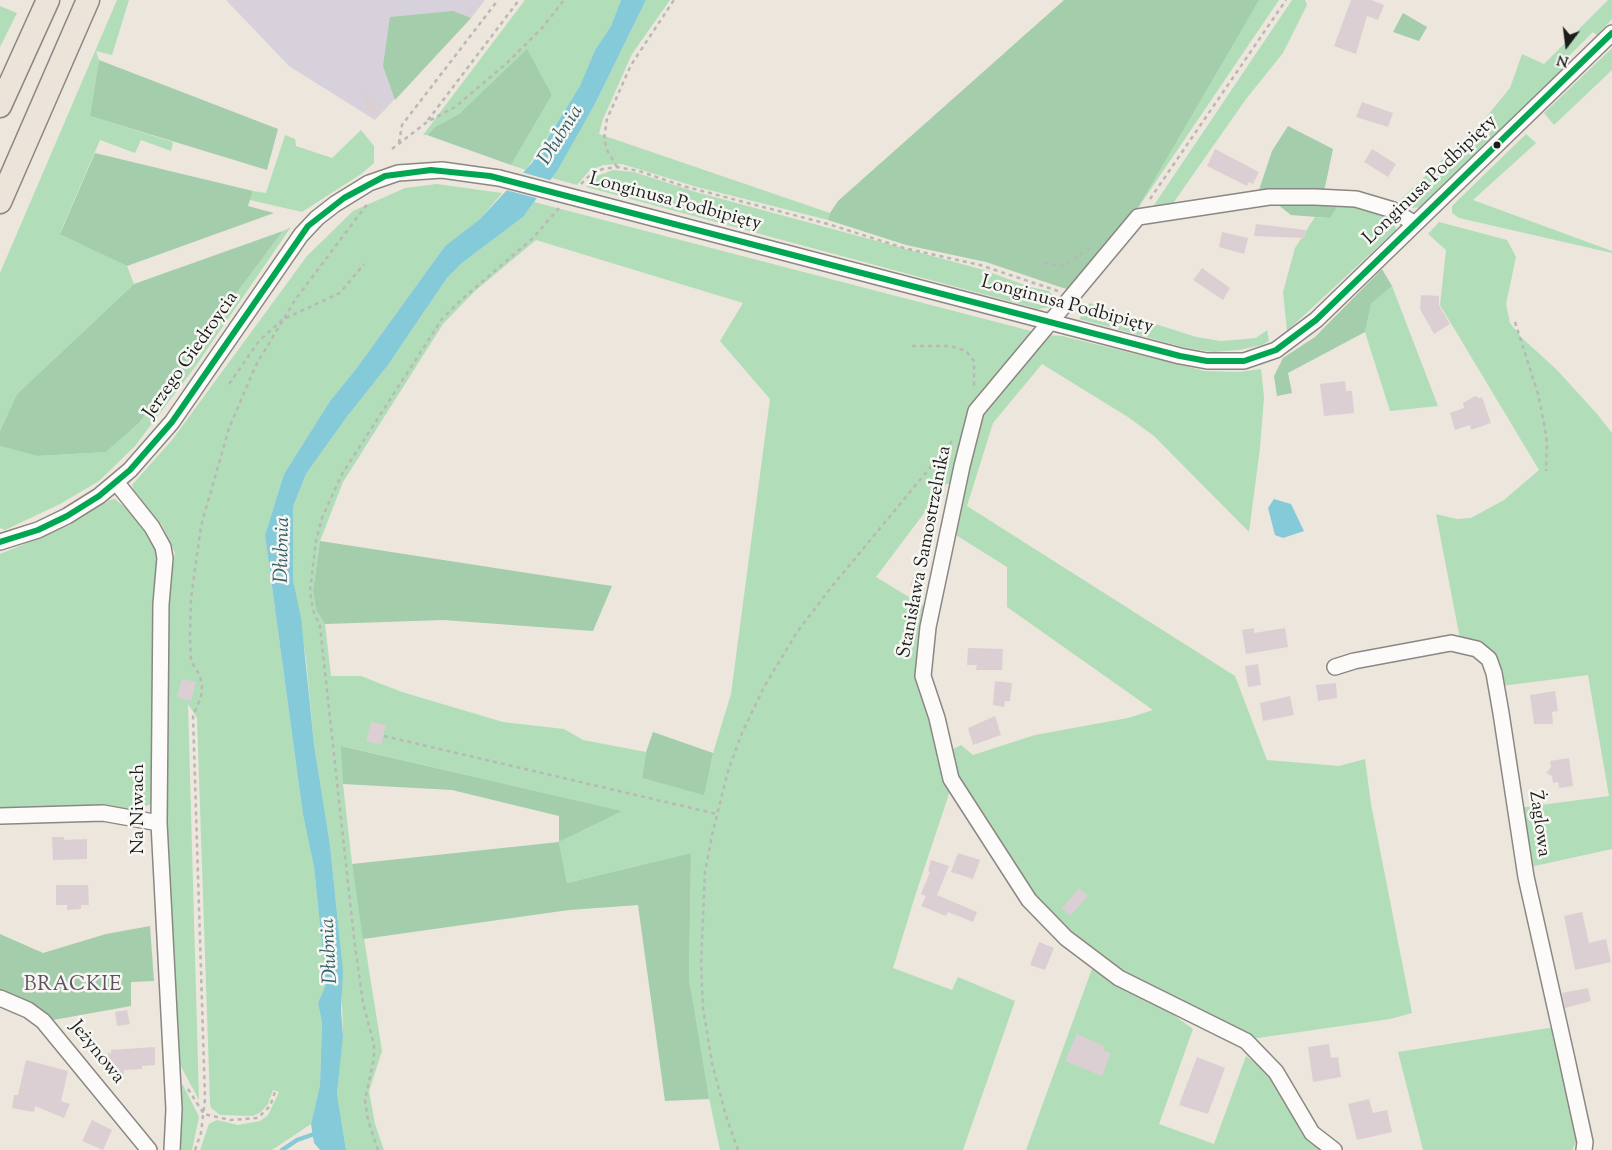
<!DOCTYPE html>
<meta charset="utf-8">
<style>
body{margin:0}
#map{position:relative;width:1612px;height:1150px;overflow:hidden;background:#ece6dc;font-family:"Sorts Mill Goudy",serif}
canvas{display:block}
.north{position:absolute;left:1542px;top:20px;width:50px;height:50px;-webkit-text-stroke:4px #f6f6f2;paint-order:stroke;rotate:195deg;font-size:14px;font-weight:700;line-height:20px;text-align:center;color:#1c1c1c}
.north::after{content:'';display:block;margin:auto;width:18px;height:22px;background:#1c1c1c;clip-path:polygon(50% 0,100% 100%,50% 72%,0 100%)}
</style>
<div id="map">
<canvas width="1612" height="1150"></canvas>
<div class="north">N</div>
</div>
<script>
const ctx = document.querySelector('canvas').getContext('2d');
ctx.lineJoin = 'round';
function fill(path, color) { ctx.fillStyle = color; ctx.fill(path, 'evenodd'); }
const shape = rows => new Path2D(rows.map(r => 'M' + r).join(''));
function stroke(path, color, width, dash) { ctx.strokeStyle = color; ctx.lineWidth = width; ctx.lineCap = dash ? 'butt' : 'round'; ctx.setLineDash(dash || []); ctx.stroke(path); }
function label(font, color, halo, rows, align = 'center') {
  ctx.font = font + ' "Sorts Mill Goudy",serif'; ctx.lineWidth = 5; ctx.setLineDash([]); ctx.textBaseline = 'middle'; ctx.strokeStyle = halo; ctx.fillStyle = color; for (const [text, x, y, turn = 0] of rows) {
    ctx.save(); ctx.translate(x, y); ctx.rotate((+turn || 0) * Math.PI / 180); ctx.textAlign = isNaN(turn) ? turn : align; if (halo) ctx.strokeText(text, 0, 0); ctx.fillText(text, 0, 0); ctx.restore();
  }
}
const industrial = shape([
 [226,0,485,0,471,18,375,120,289,66]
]);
const green = shape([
 [117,0,129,0,112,55,96,51,99,60,90,116,173,142,171,151,141,140,135,153,100,140,60,233,127,266,134,284,17,394,0,431,0,273],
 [525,0,621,0,611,26,595,50,580,87,526,170,511,165,552,95,527,50,459,114,435,127,427,135,423,135],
 [646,0,670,0,632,54,603,119,599,134,830,213,828,220,697,187,622,164,603,165,589,171,577,185,552,178,595,104],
 [1259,0,1279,0,1136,211,1217,69],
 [1292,0,1305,0,1307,5,1283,53,1246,99,1169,209,1150,211],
 [1608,0,1612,0,1612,19,1597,35,1593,32,1559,66,1562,70,1422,207,1412,208,1397,203,1483,121,1510,88,1522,54,1544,64],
 [0,6,17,13,0,47],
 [1612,48,1612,70,1554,125,1544,113],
 [361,130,374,146,374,163,361,174,302,212,250,200,253,191,266,193,285,135,295,139,296,146,332,158],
 [1526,134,1536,143,1473,200,1612,251,1612,253,1459,218,1452,213,1452,206],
 [613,170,634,172,696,192,984,270,1030,287,1049,291,1055,299,1055,303,1050,307,1038,309,586,187,597,176],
 [437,184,502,193,480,219,445,246,356,369,330,401,284,474,265,535,303,815,314,867,326,984,318,1003,322,1023,320,1085,311,1124,272,1150,200,1150,209,1124,217,1120,238,1125,260,1121,268,1115,279,1092,273,1090,268,1104,261,1112,253,1116,220,1115,211,1108,210,1103,197,718,188,704,199,1100,178,1061,165,815,169,590,175,553,162,525,135,494,132,485,172,440,307,256,353,211,405,188],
 [534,202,1031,331,1020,352,970,410,953,484,946,484,876,577,927,608,920,651,918,687,952,791,950,791,916,893,893,968,952,990,958,977,1015,1001,963,1150,720,1150,701,1060,689,979,691,853,567,883,559,842,621,811,342,746,343,784,352,864,382,1051,369,1091,375,1124,384,1150,346,1150,337,1094,343,1031,340,941,330,845,314,744,306,659,293,580,293,507,306,474,346,418,388,365,447,278,462,263,523,217],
 [536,240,743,303,720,341,770,399,731,694,713,753,703,794,642,778,646,752,583,740,564,729,503,722,402,692,361,676,331,676,325,624,316,610,313,591,320,541,343,482,443,324,475,291],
 [1341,202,1393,216,1396,230,1287,331,1283,292,1295,248,1315,217,1330,218],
 [1439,222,1507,240,1516,257,1506,304,1510,323,1521,337,1557,370,1598,415,1612,433,1612,849,1530,867,1518,808,1609,796,1588,675,1501,686,1492,655,1460,639,1436,514,1457,519,1471,518,1504,500,1539,470,1440,305,1446,250,1428,234],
 [291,227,195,367,135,446,99,481,60,504,5,530,0,528,0,446,37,456,106,452,139,423,283,231],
 [1392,286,1438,406,1390,411,1365,332,1371,304],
 [1090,303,1196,337,1221,341,1256,338,1267,330,1269,341,1262,345,1239,350,1213,352,1187,348,1079,319],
 [1048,335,1062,336,1205,371,1239,372,1261,369,1264,397,1260,448,1249,532,1154,436,1128,417,1042,364,993,423,967,506,1235,676,1267,760,1339,766,1365,759,1371,804,1412,1013,1390,1019,1251,1039,1140,984,1076,939,1074,933,1059,923,1045,909,1027,885,955,775,949,751,961,745,973,755,1035,735,1128,718,1153,710,1007,607,1007,567,956,535,954,523,981,412],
 [115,499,132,513,154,543,157,561,154,601,151,804,134,811,76,807,0,809,0,554,70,525,110,500],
 [1093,966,1168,1011,1193,1029,1159,1124,1214,1144,1246,1056,1271,1075,1326,1150,1026,1150],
 [1555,1027,1578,1138,1572,1150,1423,1150,1398,1052],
 [179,1084,183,1085,199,1117,192,1150,178,1150,181,1135]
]);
const forest = shape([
 [1064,0,1259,0,1136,211,1073,286,1067,289,1060,287,986,262,906,245,828,220,830,213,838,201],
 [453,11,471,18,395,100,383,66,390,17],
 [1403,13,1427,27,1419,41,1393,32],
 [527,49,552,95,511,165,427,135,435,127,459,114],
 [99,60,278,129,267,170,90,116],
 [1288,126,1333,149,1322,201,1341,202,1330,218,1291,215,1259,190,1272,151],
 [95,153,253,191,248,206,274,213,127,266,60,234],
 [283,231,139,423,106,452,37,456,0,446,0,431,17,394,134,284],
 [1382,269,1392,286,1371,304,1365,332,1288,373,1292,393,1277,396,1274,376,1283,358,1315,337],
 [320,541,612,586,593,631,444,620,325,624,316,610,313,591],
 [653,732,713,753,704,795,642,778,646,752],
 [341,746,622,811,559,842,567,883,691,853,689,979,709,1099,665,1101,638,905,569,910,363,939,352,864,559,842,559,816,452,790,343,784],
 [150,926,154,981,131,982,131,1006,53,1020,29,1004,0,993,0,934,43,953,106,934]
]);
const water = shape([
 [621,0,646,0,595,104,557,171,523,217,462,263,447,278,388,365,346,418,306,474,293,507,293,580,301,618,314,744,330,845,343,971,341,1011,343,1036,337,1094,346,1150,320,1150,314,1143,311,1124,320,1085,322,1023,318,1003,326,984,314,867,303,815,265,535,284,474,330,401,356,369,445,246,480,219,532,163,580,86,595,50,611,26],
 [1274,499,1291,504,1304,531,1283,538,1275,535,1268,508]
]);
const pier = shape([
 [521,172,553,181,540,199,502,189]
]);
const stream = shape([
 [282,1150,297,1140,317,1133]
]);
const building = shape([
 [1351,0,1371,0,1384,5,1378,20,1367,16,1356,54,1334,46],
 [364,92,381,105,374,115,365,108],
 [1362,102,1393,113,1388,127,1356,117],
 [1215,149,1259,172,1253,184,1249,182,1247,186,1207,166],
 [1372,149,1396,164,1388,177,1364,162],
 [1256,224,1306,230,1305,238,1254,236],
 [1222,232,1248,238,1244,254,1219,247],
 [1202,268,1230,288,1223,300,1193,280],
 [1421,295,1439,296,1439,305,1450,324,1434,334,1420,309],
 [1345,381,1346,391,1352,391,1354,413,1324,416,1320,384],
 [1475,396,1479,398,1482,397,1491,423,1471,430,1470,425,1455,430,1450,413,1464,408,1463,403],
 [914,575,925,579,921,590,910,586],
 [1254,628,1254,633,1285,628,1288,647,1246,654,1242,630],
 [968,648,1003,649,1002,670,976,670,977,665,967,665],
 [1258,664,1261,685,1248,687,1245,666],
 [182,679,196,682,191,701,177,697],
 [995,681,1012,683,1010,701,1005,701,1004,707,993,705],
 [1336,683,1337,698,1318,701,1316,685],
 [1555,691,1558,711,1552,712,1553,724,1534,724,1530,695],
 [1290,696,1294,715,1263,721,1260,703],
 [995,716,1001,735,973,745,968,728],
 [371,722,386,725,381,745,366,741],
 [1569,758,1573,786,1559,788,1558,782,1553,783,1552,776,1546,773,1551,767,1550,761],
 [52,837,64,837,64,840,87,839,87,859,53,860],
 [958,853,980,860,973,879,951,872],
 [931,860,949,866,937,895,977,912,973,922,948,912,946,916,921,906,926,896,921,894,930,872,928,871],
 [56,885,88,885,89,905,81,905,81,909,67,910,67,905,56,905],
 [1079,888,1088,896,1070,916,1062,908],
 [1582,912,1589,943,1606,939,1611,962,1575,970,1564,916],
 [1039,942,1054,948,1045,970,1030,965],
 [1588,988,1591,1001,1565,1008,1562,993],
 [127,1010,130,1024,117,1026,115,1012],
 [1077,1034,1104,1046,1103,1050,1111,1053,1102,1076,1065,1061],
 [1329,1044,1331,1058,1338,1057,1341,1077,1313,1082,1308,1047],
 [155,1047,155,1065,142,1066,142,1069,124,1070,124,1078,110,1079,108,1053,111,1053,111,1050],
 [1197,1057,1225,1068,1208,1114,1179,1105],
 [26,1060,68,1071,61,1101,70,1104,64,1118,35,1106,34,1112,12,1108,14,1095,18,1095],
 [1369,1099,1373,1113,1387,1110,1392,1132,1357,1140,1348,1104],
 [92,1120,112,1130,103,1150,82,1141]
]);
const path = shape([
 [428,120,519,0],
 [399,143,402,125,498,0],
 [392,149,427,122,455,107,507,63,543,27,564,0],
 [617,167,607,150,604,139,607,119,631,65,674,0],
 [581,184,591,174,603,169,617,167,639,171,683,186,828,224,904,248,980,265,1058,291],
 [1150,199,1286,0],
 [1044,263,1064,266,1094,245],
 [1515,322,1538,394,1544,423,1547,442,1546,471],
 [912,346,951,346,966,351,974,361,974,389],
 [229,384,259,341,282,320,340,293,364,264],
 [384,736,717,814],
 [188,1089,204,1114,230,1120,258,1118,270,1106,275,1092],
 [195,1150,201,1133,205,1099,193,716,201,697,202,686,200,676,191,661,190,637,191,598,201,526,229,428,256,365,295,300,368,203],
 [378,1150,368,1120,365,1100,374,1058,374,1045,363,1003,354,938,320,626,313,610,310,591,316,541,322,518,342,474,442,319,461,300,533,238,559,208],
 [738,1150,726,1116,712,1063,703,1008,701,963,705,872,712,835,728,771,742,733,764,687,797,632,829,590,952,441]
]);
const minor = shape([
 [607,206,1180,356,1207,361,1244,361,1276,350,1316,320,1612,33],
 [116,482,152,527,163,547,165,558,161,604,159,823,174,1109,172,1150],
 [0,542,38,530,67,516,99,496,130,470,172,422,301,235,317,218,335,204,369,183,398,173,442,170,499,178],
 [1335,667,1354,661,1451,643,1477,649,1489,659,1494,673,1501,713,1526,877,1566,1055,1585,1142,1584,1150],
 [0,816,103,813,159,823],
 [0,998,28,1010,43,1021,149,1150],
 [1334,1150,1312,1133,1276,1072,1246,1041,1119,978,1066,938,1029,900,951,779,937,718,923,676,928,627,962,466,976,411,1138,217,1269,197,1315,197,1356,199,1393,210,1415,224]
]);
const highway = shape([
 [0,106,48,0],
 [0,202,88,0]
]);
const minorBridge = shape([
 [499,178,607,206]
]);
const bus1 = shape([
 [0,542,38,530,67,516,99,496,130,470,172,422,308,226,344,198,385,176,431,170,490,176,1180,356,1207,361,1244,361,1276,350,1316,320,1612,33]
]);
const markers = [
 [1497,145,4.5,"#1c1c1c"]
];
const streetNames = [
 ["Longinusa Podbipięty",1431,181,-44],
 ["Longinusa Podbipięty",675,203,15],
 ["Longinusa Podbipięty",1067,306,15],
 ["Jerzego Giedroycia",192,356,-55],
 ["Stanisława Samostrzelnika",926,552,-79],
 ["Na Niwach",140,809,-90],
 ["Żaglowa",1538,824,82],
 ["Jeżynowa",96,1053,51]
];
const waterNames = [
 ["Dłubnia",562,136,-58],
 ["Dłubnia",284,550,-89],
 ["Dłubnia",331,951,-93]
];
const neighbourhoodNames = [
 ["BRACKIE",73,987]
];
fill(industrial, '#d7d1db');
fill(green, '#b1deb8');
fill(forest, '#a3cdab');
fill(water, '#85cad8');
fill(pier, '#ece6dc');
stroke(stream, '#85cad8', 4.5);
fill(building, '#dccfd4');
stroke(minor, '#8b8782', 18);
stroke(highway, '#8b8782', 25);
stroke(path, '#b9b8b7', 2.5, [4, 4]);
stroke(minor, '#fcfbfa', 15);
stroke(highway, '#ece3d9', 22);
stroke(minorBridge, '#8b8782', 18, []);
stroke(minorBridge, '#fcfbfa', 15);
stroke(bus1, '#00a651', 6);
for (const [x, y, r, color] of markers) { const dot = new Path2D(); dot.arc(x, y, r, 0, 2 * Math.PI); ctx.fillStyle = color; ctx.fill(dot); stroke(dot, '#f6f6f2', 2); }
label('19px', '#1c1c1c', '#f6f6f2', streetNames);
label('italic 20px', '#345d67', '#f6f6f2', waterNames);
ctx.letterSpacing = '1px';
label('20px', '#604f60', '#f6f6f2', neighbourhoodNames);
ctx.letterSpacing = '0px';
</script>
